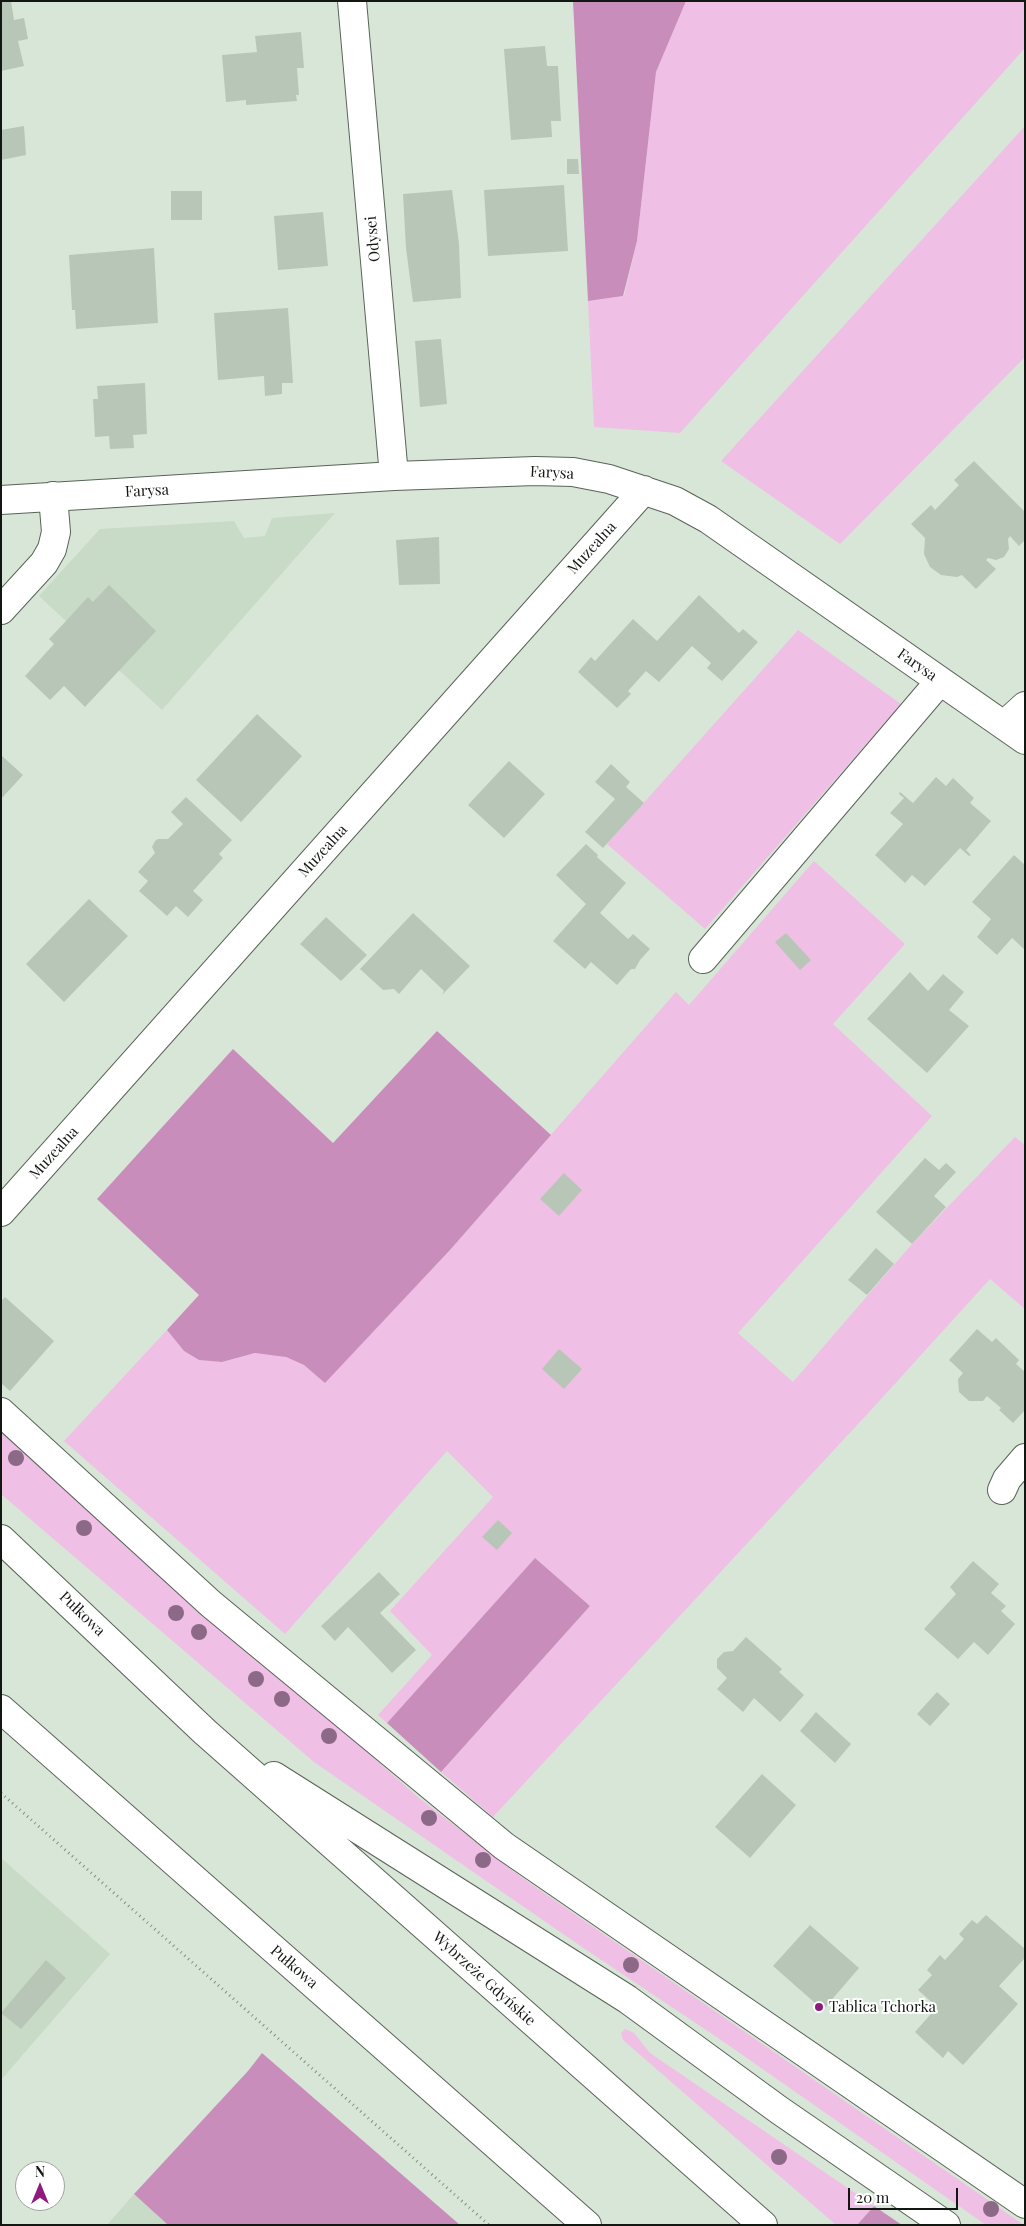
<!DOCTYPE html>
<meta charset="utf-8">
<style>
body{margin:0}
#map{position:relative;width:1026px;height:2226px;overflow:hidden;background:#d8e6d7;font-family:"Playfair Display",serif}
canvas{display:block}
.frame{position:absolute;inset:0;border:2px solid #131712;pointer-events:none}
.north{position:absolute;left:15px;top:2161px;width:50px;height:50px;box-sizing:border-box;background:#fff;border:1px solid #a1a2a0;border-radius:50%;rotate:0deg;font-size:14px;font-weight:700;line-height:20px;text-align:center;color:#131712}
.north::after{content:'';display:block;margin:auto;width:18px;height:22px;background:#8e1c7e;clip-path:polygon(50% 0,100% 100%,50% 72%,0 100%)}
.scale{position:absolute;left:848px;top:2188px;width:110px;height:22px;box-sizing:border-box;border:2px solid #131712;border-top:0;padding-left:6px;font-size:15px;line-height:18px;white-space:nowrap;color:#131712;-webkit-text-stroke:4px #fff;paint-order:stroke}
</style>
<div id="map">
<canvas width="1026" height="2226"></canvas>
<div class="frame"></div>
<div class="north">N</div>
<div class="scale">20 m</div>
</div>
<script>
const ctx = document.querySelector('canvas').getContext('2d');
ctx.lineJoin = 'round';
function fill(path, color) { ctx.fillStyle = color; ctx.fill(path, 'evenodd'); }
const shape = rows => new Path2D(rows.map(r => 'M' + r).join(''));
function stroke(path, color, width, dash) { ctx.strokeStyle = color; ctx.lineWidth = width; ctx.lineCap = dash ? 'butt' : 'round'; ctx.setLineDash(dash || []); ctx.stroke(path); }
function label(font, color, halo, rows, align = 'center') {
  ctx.font = font + ' "Playfair Display",serif'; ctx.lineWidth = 4; ctx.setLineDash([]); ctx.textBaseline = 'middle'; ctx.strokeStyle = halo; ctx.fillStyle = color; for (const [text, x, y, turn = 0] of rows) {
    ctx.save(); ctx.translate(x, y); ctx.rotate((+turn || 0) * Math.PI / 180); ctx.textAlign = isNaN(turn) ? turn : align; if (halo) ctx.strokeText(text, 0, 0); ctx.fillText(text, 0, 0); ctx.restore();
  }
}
const built = shape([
 [335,513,162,710,39,596,100,529,234,521,244,538,265,536,272,518],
 [1,1858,110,1954,1,2080],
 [134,2194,168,2225,107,2225]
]);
const green = shape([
 [686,1,1025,1,1025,48,680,433,594,427,588,301,624,296,637,241,656,72],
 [1025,126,1025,357,840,544,721,461],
 [798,630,901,704,705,929,607,844],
 [814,861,905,944,833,1024,932,1116,738,1333,793,1382,912,1244,1015,1137,1025,1145,1025,1309,990,1279,872,1409,493,1817,441,1772,590,1606,535,1558,387,1723,378,1715,432,1655,390,1611,493,1497,447,1451,285,1634,64,1441,167,1330,184,1351,199,1360,222,1362,255,1353,272,1354,286,1357,304,1365,325,1382,450,1250,676,992,689,1005],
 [1,1428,419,1798,524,1879,1024,2225,986,2225,721,2040,579,1945,314,1762,1,1494],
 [625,2029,634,2033,650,2053,874,2206,857,2225,836,2225,623,2040,621,2033]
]);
const forest = shape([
 [573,1,686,1,656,72,637,241,623,296,588,301],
 [437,1031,551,1135,450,1250,325,1383,304,1365,286,1357,255,1353,222,1362,199,1360,184,1351,167,1330,199,1295,97,1199,233,1049,333,1143],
 [535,1558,590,1606,441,1772,387,1723],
 [262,2053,460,2225,168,2225,134,2194,248,2071],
 [874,2206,902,2225,857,2225]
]);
const building = shape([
 [1,1,11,1,14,20,24,18,28,39,18,41,24,66,1,71],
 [301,32,304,68,297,68,299,95,296,95,297,101,246,105,246,100,226,102,222,55,257,52,255,36],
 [545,46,547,66,558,66,561,121,551,121,552,137,511,140,504,49],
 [24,126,26,155,1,160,1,130],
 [567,159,578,159,579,174,567,174],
 [564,185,568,251,488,256,484,190],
 [452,190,459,244,461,298,413,302,406,248,403,194],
 [171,191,202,191,202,220,171,220],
 [323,212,328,266,278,270,274,216],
 [154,248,158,323,76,329,75,310,72,310,69,255],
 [288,308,293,383,282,383,282,394,265,396,264,376,218,380,214,313],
 [441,339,447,404,420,407,415,341],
 [145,383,147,434,133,435,134,448,110,449,109,436,95,437,93,399,98,399,97,386],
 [974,461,1025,512,1025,540,1019,546,1010,536,1008,539,1009,549,1004,557,996,560,988,558,986,560,996,569,976,589,962,575,957,577,941,575,930,567,924,554,925,538,911,524,931,505,935,510,959,485,954,480],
 [439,537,440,584,399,585,396,540],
 [109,585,156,631,85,707,64,686,50,700,25,676,54,644,49,639,66,621,88,597,93,602],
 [699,595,739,633,743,629,758,642,722,681,707,668,711,663,692,646,659,682,646,671,628,691,631,694,617,708,578,672,591,657,595,661,633,619,657,641],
 [257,714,302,756,241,822,196,780],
 [1,755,23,775,1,799],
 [509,761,545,794,504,838,468,805],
 [611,764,630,782,626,787,644,803,603,848,585,832,615,799,595,782],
 [936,777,946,786,953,778,974,798,970,803,991,821,966,850,971,855,969,856,960,848,925,886,912,875,905,883,875,855,903,824,890,813,904,798,899,794,900,792,913,803],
 [186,797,232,840,219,854,223,858,193,891,203,900,188,917,176,906,167,916,139,891,148,881,138,872,155,853,152,847,155,841,158,839,168,839,183,824,171,812],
 [586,844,598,855,597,857,626,883,600,913,628,939,633,934,650,949,640,960,635,969,631,969,617,985,591,962,585,969,553,941,586,904,556,875],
 [1014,855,1025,865,1025,950,1012,938,997,955,977,937,991,919,972,902],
 [89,899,128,936,64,1002,26,964],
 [413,913,470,966,442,995,444,991,421,969,399,994,394,989,383,990,360,969],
 [326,917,367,955,341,981,300,944],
 [786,933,811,960,800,970,775,942],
 [910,972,928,991,943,974,964,992,949,1010,969,1026,927,1073,867,1019],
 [925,1158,939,1170,946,1163,956,1172,934,1196,946,1207,912,1244,876,1212],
 [564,1173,582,1190,559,1216,540,1199],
 [876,1248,894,1264,867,1295,848,1280],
 [5,1297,54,1341,10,1391,1,1383,1,1301],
 [977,1329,992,1342,996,1338,1019,1360,1016,1364,1025,1372,1025,1410,1013,1423,999,1410,1001,1408,987,1396,983,1401,969,1401,959,1392,958,1379,963,1373,949,1360],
 [559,1349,582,1369,564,1389,542,1369],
 [498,1520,512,1533,497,1550,482,1537],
 [973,1561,999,1584,991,1593,1006,1606,1001,1611,1015,1624,988,1655,974,1642,958,1659,924,1629,956,1594,950,1587],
 [379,1572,400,1594,380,1613,416,1650,392,1673,348,1627,335,1641,321,1626],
 [746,1637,782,1669,779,1672,804,1695,780,1722,754,1698,743,1712,717,1689,727,1678,717,1668,717,1659,724,1652,733,1651],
 [937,1692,950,1704,930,1726,917,1714],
 [816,1712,851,1744,835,1763,800,1731],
 [762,1774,796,1805,750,1858,715,1827],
 [986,1915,1025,1949,1025,1958,999,1986,1018,2004,963,2065,948,2051,943,2058,915,2032,937,2007,918,1990,932,1975,927,1970,940,1955,945,1960,964,1939,959,1934,972,1920,977,1924],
 [810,1925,859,1968,823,2010,773,1966],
 [46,1960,66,1978,21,2029,1,2013]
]);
const path = shape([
 [1,1793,489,2225]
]);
const minor = shape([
 [352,1,394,476],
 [1,500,394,476,535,471,573,472,609,479,675,501,708,519,1025,740],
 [1,610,44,563,52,549,56,532,53,496],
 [1004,725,1025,706],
 [703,959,940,681],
 [1,1212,644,490],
 [1,1412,211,1604,504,1846,1025,2204],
 [1002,1490,1007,1479,1025,1458]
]);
const highway = shape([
 [1,1539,205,1732,763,2225],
 [1,1709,587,2225],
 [274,1776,627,1999,779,2110,946,2225]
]);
const trees = [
 [16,1458],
 [84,1528],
 [176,1613],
 [199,1632],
 [256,1679],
 [282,1699],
 [329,1736],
 [429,1818],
 [483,1860],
 [631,1965],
 [779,2157],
 [991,2209]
];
const markers = [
 [819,2007,5,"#8e1c7e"]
];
const streetNames = [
 ["Odysei",373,239,-95],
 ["Farysa",552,473,3],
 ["Farysa",147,491,-3],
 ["Muzealna",592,548,-48],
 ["Farysa",917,665,35],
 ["Muzealna",323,851,-48],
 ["Muzealna",54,1153,-48],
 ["Pułkowa",82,1614,44],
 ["Pułkowa",294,1967,41],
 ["Wybrzeże Gdyńskie",484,1979,42]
];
const poiNames = [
 ["Tablica Tchorka",829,2007]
];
fill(built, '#c8dbc6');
fill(green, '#f0bfe5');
fill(forest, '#c98dbc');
fill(building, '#b8c6b7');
stroke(minor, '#586457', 30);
stroke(highway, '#586457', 30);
stroke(path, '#858f84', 3, [1, 4]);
stroke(minor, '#fff', 28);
stroke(highway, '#fff', 28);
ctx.fillStyle = '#8c6986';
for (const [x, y] of trees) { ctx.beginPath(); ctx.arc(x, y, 8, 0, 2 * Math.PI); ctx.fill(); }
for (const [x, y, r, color] of markers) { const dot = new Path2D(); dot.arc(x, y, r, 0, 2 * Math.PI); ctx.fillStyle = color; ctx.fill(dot); stroke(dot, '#fff', 2); }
label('15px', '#131712', '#fff', streetNames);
label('15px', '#131712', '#fff', poiNames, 'left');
</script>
